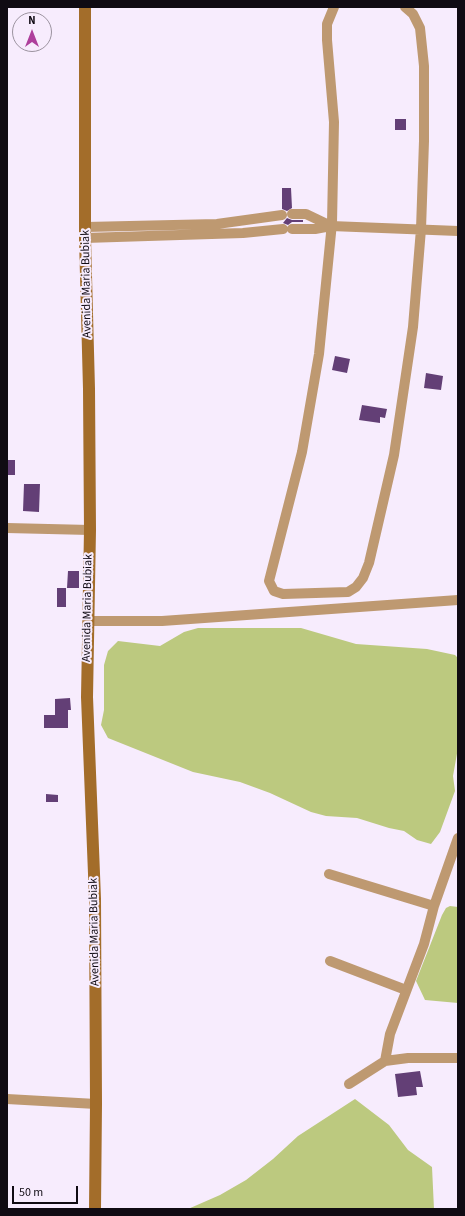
<!DOCTYPE html>
<style>
body{margin:0}
#map{position:relative;width:465px;height:1216px;overflow:hidden;background:#f7ecfd;font-family:"Source Sans 3",sans-serif}
canvas{display:block}
.frame{position:absolute;inset:0;border:8px solid #100b13;pointer-events:none}
.north{position:absolute;left:12px;top:12px;width:40px;height:40px;box-sizing:border-box;background:#f7ecfd;border:1px solid #9b929f;border-radius:50%;rotate:0deg;font-size:11px;font-weight:700;line-height:16px;text-align:center;color:#100b13}
.north::after{content:'';display:block;margin:auto;width:14px;height:18px;background:#ae3f9c;clip-path:polygon(50% 0,100% 100%,50% 72%,0 100%)}
.scale{position:absolute;left:12px;top:1186px;width:66px;height:18px;box-sizing:border-box;border:2px solid #100b13;border-top:0;padding-left:5px;font-size:12px;line-height:14px;white-space:nowrap;color:#100b13;-webkit-text-stroke:3px #f7ecfd;paint-order:stroke}
</style>
<div id="map">
<canvas width="465" height="1216"></canvas>
<div class="frame"></div>
<div class="north">N</div>
<div class="scale">50 m</div>
</div>
<script>
const ctx = document.querySelector('canvas').getContext('2d');
ctx.lineJoin = 'round';
function fill(path, color) { ctx.fillStyle = color; ctx.fill(path, 'evenodd'); }
const shape = rows => new Path2D(rows.map(r => 'M' + r).join(''));
function stroke(path, color, width, dash) { ctx.strokeStyle = color; ctx.lineWidth = width; ctx.lineCap = dash ? 'butt' : 'round'; ctx.setLineDash(dash || []); ctx.stroke(path); }
function label(font, color, halo, rows, align = 'center') {
  ctx.font = font + ' "Source Sans 3",sans-serif'; ctx.lineWidth = 4; ctx.setLineDash([]); ctx.textBaseline = 'middle'; ctx.strokeStyle = halo; ctx.fillStyle = color; for (const [text, x, y, turn = 0] of rows) {
    ctx.save(); ctx.translate(x, y); ctx.rotate((+turn || 0) * Math.PI / 180); ctx.textAlign = isNaN(turn) ? turn : align; if (halo) ctx.strokeText(text, 0, 0); ctx.fillText(text, 0, 0); ctx.restore();
  }
}
const forest = shape([
 [198,628,301,628,356,644,427,649,455,655,458,658,458,748,453,776,455,791,440,832,431,844,417,840,404,831,389,828,357,818,326,816,311,812,270,793,240,782,193,772,108,738,101,725,104,710,104,665,108,651,118,641,160,646,184,632],
 [450,906,458,907,458,1003,425,1000,416,981,442,915,446,908],
 [355,1099,389,1125,408,1150,432,1167,434,1209,188,1209,220,1195,246,1180,273,1159,298,1136]
]);
const building = shape([
 [395,119,406,119,406,130,395,130],
 [282,188,291,188,292,208,287,211,282,209],
 [287,218,292,220,303,220,303,222,292,222,288,225,283,223],
 [335,356,350,359,347,373,332,370],
 [426,373,443,376,441,390,424,388],
 [362,405,387,409,385,418,380,417,380,423,359,420],
 [7,460,15,460,15,475,7,475],
 [24,484,40,484,39,512,23,511],
 [68,571,79,571,79,588,67,588],
 [57,588,66,588,66,607,57,607],
 [70,698,71,710,68,710,68,728,44,728,44,715,55,715,55,699],
 [46,794,58,795,58,802,46,802],
 [420,1071,423,1087,416,1087,417,1095,398,1097,395,1074]
]);
const street = shape([
 [334,7,327,24,327,40,334,122,332,223,319,354,302,452,269,581,274,591,283,594,348,592,356,587,363,578,369,563,394,455,413,327,421,229,424,141,424,66,420,28,413,14,405,7],
 [292,214,306,214,331,226],
 [86,227,217,224,282,215],
 [292,229,315,229,331,226,458,231],
 [85,238,243,233,283,229],
 [7,528,90,530],
 [88,621,162,621,458,600],
 [329,874,434,906],
 [330,961,406,990],
 [385,1061,390,1034,424,944,434,906,458,838],
 [349,1084,385,1061,408,1058,458,1058],
 [7,1099,96,1104]
]);
const secondary = shape([
 [85,7,85,238,89,389,90,530,87,697,95,899,96,1104,95,1209]
]);
const streetNames = [
 ["Avenida Maria Bubiak",87,284,-91],
 ["Avenida Maria Bubiak",88,608,-89],
 ["Avenida Maria Bubiak",95,932,-91]
];
fill(forest, '#bcc97f');
fill(building, '#633f76');
stroke(street, '#be9971', 10);
stroke(secondary, '#a36d2a', 12);
label('12px', '#100b13', '#f7ecfd', streetNames);
</script>
